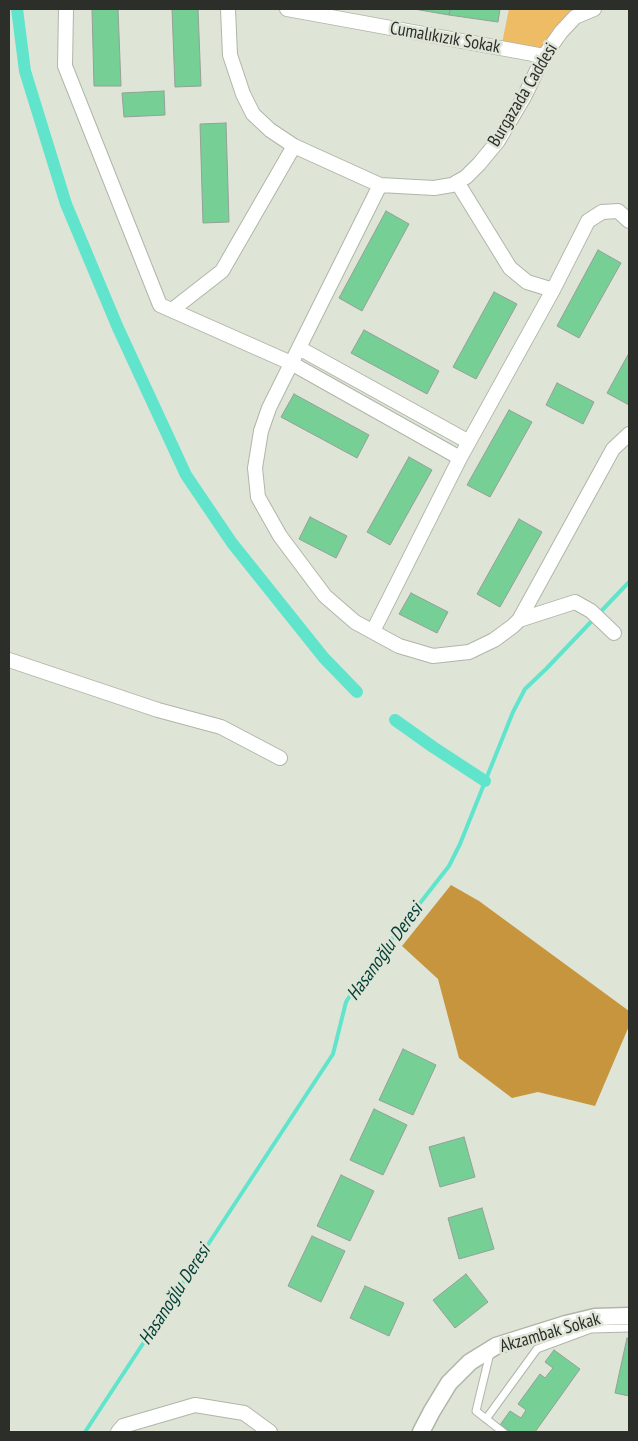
<!DOCTYPE html>
<meta charset="utf-8">
<style>
body{margin:0}
#map{position:relative;width:638px;height:1441px;overflow:hidden;background:#dee5d7;font-family:"PT Sans Narrow",sans-serif}
canvas{display:block}
.frame{position:absolute;inset:0;border:10px solid #2c2f29;pointer-events:none}
</style>
<div id="map">
<canvas width="638" height="1441"></canvas>
<div class="frame"></div>
</div>
<script>
const ctx = document.querySelector('canvas').getContext('2d');
ctx.lineJoin = 'round';
function fill(path, color) { ctx.fillStyle = color; ctx.fill(path, 'evenodd'); }
const shape = rows => new Path2D(rows.map(r => 'M' + r).join(''));
function stroke(path, color, width, dash) { ctx.strokeStyle = color; ctx.lineWidth = width; ctx.lineCap = dash ? 'butt' : 'round'; ctx.setLineDash(dash || []); ctx.stroke(path); }
function label(font, color, halo, rows, align = 'center') {
  ctx.font = font + ' "PT Sans Narrow",sans-serif'; ctx.lineWidth = 5; ctx.setLineDash([]); ctx.textBaseline = 'middle'; ctx.strokeStyle = halo; ctx.fillStyle = color; for (const [text, x, y, turn = 0] of rows) {
    ctx.save(); ctx.translate(x, y); ctx.rotate((+turn || 0) * Math.PI / 180); ctx.textAlign = isNaN(turn) ? turn : align; if (halo) ctx.strokeText(text, 0, 0); ctx.fillText(text, 0, 0); ctx.restore();
  }
}
const green = shape([
 [509,9,594,9,544,56,501,48]
]);
const forest = shape([
 [451,885,479,901,629,1011,629,1026,595,1106,538,1092,512,1098,459,1058,438,979,402,946]
]);
const stream = shape([
 [85,1432,333,1054,346,1002,360,980,449,866,460,844,513,712,525,689,546,669,629,582]
]);
const canal = shape([
 [17,9,25,71,66,204,118,328,186,475,232,543,324,658,357,692],
 [395,720,433,747,485,781]
]);
const building = shape([
 [92,9,118,9,121,86,94,86,92,9],
 [172,9,198,9,201,86,175,87,172,9],
 [414,9,450,9,449,15,414,9],
 [450,9,500,9,498,22,449,15,450,9],
 [164,91,165,115,124,117,122,93,164,91],
 [226,123,229,222,203,223,200,124,226,123],
 [386,211,409,224,362,311,339,298,386,211],
 [598,250,621,263,579,338,557,326,598,250],
 [494,292,517,304,476,379,453,367,494,292],
 [364,330,439,371,427,394,351,353,364,330],
 [629,353,629,405,607,393,629,353],
 [557,383,594,402,583,424,546,405,557,383],
 [294,394,369,435,357,458,281,417,294,394],
 [509,410,532,422,490,497,467,485,509,410],
 [409,457,432,470,390,545,367,532,409,457],
 [310,517,347,536,336,558,299,539,310,517],
 [519,519,542,532,500,607,477,594,519,519],
 [411,593,448,612,437,633,399,614,411,593],
 [403,1049,436,1065,413,1115,379,1100,403,1049],
 [374,1109,407,1125,383,1175,350,1160,374,1109],
 [464,1137,475,1177,440,1187,429,1147,464,1137],
 [341,1175,374,1191,350,1241,317,1226,341,1175],
 [482,1208,494,1249,459,1259,448,1218,482,1208],
 [312,1236,345,1251,321,1302,288,1286,312,1236],
 [466,1274,488,1302,455,1328,433,1300,466,1274],
 [365,1286,404,1303,389,1336,350,1318,365,1286],
 [627,1338,629,1339,629,1396,615,1393,627,1338],
 [554,1350,580,1369,535,1432,511,1432,500,1425,510,1411,521,1418,526,1410,518,1404,540,1374,545,1378,553,1368,545,1362,554,1350]
]);
const service = shape([
 [490,1353,476,1411,503,1432],
 [486,1419,537,1349,591,1329,629,1328]
]);
const minor = shape([
 [66,9,65,66,160,305,291,363,460,458],
 [228,9,230,55,243,94,253,114,270,130,294,146,380,185,434,188,452,185,466,177,479,164,498,141,524,97,544,56,561,32,575,17,594,9],
 [287,9,544,56],
 [457,182,510,268,527,282,553,290],
 [380,185,269,408,261,431,255,468,258,497,280,536,325,596,355,622,399,646,433,656,469,652,494,640,513,626,519,620,613,449,629,434],
 [172,310,222,271,294,146],
 [299,348,469,442],
 [519,620,575,602,591,611,614,633],
 [373,631,460,458,553,290,588,221,602,212,618,211,629,221],
 [9,660,158,710,221,727,280,758],
 [118,1432,123,1426,195,1405,244,1413,270,1432]
]);
const tertiary = shape([
 [421,1432,432,1411,449,1383,470,1362,496,1346,566,1324,595,1317,629,1316]
]);
const streetNames = [
 ["Cumalıkızık Sokak",445,38,10],
 ["Burgazada Caddesi",523,95,-59],
 ["Akzambak Sokak",550,1333,-16]
];
const waterNames = [
 ["Hasanoğlu Deresi",385,952,-54],
 ["Hasanoğlu Deresi",175,1295,-57]
];
fill(green, '#efbc66');
fill(forest, '#c7953d');
stroke(stream, '#61e4cc', 4);
stroke(canal, '#61e4cc', 12);
fill(building, '#76cf95');
stroke(building, '#93a097', 1);
stroke(service, '#afb6a8', 9);
stroke(minor, '#afb6a8', 16);
stroke(tertiary, '#afb6a8', 19);
stroke(service, '#fff', 7);
stroke(minor, '#fff', 14);
stroke(tertiary, '#fff', 16);
label('18px', '#2c2f29', '#dee5d7', streetNames);
label('italic 19px', '#003d34', '#dee5d7', waterNames);
</script>
